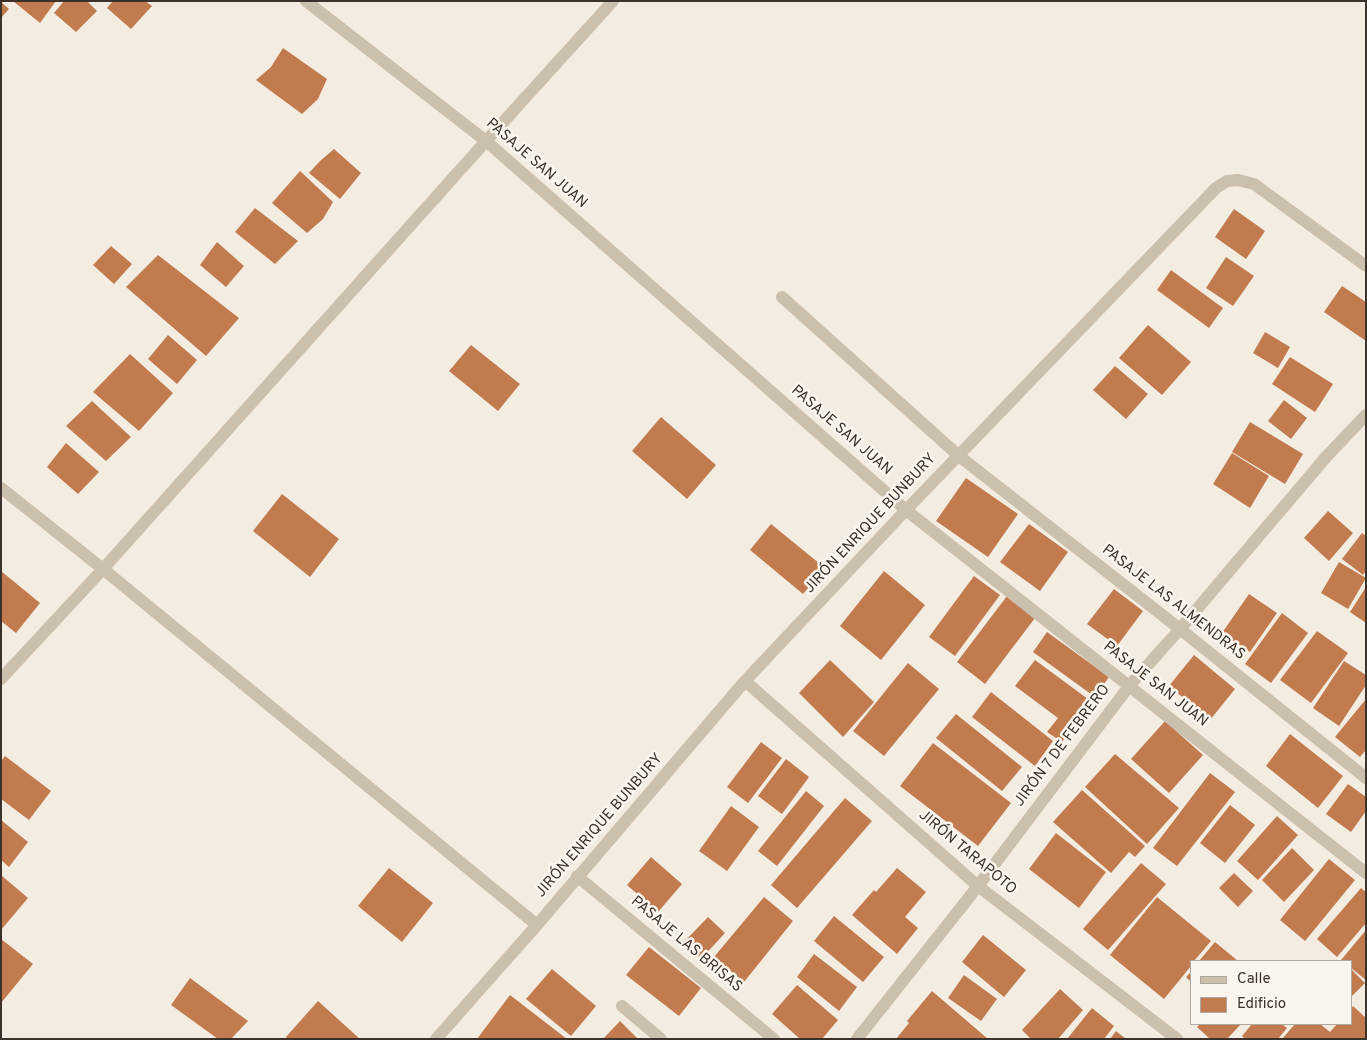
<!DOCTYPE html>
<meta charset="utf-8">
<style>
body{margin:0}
#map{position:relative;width:1367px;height:1040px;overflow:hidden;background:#f3ede1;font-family:Overpass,sans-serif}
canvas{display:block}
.frame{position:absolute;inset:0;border:2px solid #3a322b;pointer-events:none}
.legend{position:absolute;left:1190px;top:960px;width:162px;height:65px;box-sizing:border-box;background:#faf6ee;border:1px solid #ada8a0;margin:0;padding:6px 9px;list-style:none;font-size:15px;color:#3a322b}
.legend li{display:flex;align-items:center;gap:10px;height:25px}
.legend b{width:25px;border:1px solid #ada8a0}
</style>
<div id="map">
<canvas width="1367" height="1040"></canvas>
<div class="frame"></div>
<ul class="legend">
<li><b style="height:6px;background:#cbbfad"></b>Calle</li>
<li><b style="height:14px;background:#c27a4f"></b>Edificio</li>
</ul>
</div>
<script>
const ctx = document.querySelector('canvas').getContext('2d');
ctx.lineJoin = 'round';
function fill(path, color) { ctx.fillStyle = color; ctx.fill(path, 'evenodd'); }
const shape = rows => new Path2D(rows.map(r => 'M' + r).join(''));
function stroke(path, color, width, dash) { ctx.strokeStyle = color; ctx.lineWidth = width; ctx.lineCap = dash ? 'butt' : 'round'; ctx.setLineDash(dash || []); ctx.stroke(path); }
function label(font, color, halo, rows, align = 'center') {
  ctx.font = font + ' Overpass,sans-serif'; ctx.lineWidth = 5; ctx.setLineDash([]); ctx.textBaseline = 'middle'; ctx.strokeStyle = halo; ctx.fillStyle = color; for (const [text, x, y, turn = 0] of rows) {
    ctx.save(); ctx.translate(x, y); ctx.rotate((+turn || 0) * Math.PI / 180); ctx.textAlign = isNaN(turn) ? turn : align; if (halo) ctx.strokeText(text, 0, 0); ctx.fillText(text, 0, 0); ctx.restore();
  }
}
const building = shape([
 [13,1,56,1,40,23],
 [64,1,87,1,97,11,76,32,54,13],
 [113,1,145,1,152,6,131,29,107,8],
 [1,2,9,9,1,18],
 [283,48,327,79,318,99,302,114,256,80,271,67],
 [334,149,361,173,340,199,309,173,320,161],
 [300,171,333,202,323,219,307,233,272,203],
 [255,208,298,241,275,264,235,232],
 [1234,209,1265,231,1246,259,1215,237],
 [217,242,244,266,226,287,200,265],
 [111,246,132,264,114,284,93,265],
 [158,255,239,318,206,356,126,287],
 [1226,257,1254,276,1233,306,1206,288],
 [1171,270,1223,308,1209,328,1157,290],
 [1342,286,1366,302,1366,341,1324,312],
 [1148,325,1191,362,1162,395,1119,358],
 [1265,332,1290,347,1278,368,1253,353],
 [168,335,197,360,177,384,148,359],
 [471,345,520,384,498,411,449,371],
 [130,354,173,393,139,431,93,392],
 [1290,357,1333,384,1315,412,1272,384],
 [1115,366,1148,394,1126,419,1093,390],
 [1284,400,1307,418,1291,439,1268,421],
 [92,401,131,437,106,461,66,426],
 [661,417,716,465,687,499,632,451],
 [1250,422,1303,454,1285,484,1232,452],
 [66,443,99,472,78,494,47,467],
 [1232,453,1269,476,1250,508,1213,484],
 [966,478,1018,514,988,557,936,521],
 [282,494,339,539,310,577,253,531],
 [1328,511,1353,533,1329,561,1304,538],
 [771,524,825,568,803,594,750,550],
 [1029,524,1068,552,1040,591,1000,562],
 [1362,533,1366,536,1366,571,1363,575,1342,559],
 [1339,562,1366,578,1348,609,1321,593],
 [1,571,40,603,16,633,1,621],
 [884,571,925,605,881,660,840,626],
 [974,576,1000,595,955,656,929,637],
 [1366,587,1366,623,1350,612],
 [1114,589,1143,611,1117,646,1087,624],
 [1249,594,1277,613,1250,652,1222,633],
 [1007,596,1035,618,985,684,957,662],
 [1282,613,1308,633,1271,683,1245,664],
 [1317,631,1348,653,1311,703,1280,680],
 [1047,632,1109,677,1095,697,1033,652],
 [1194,655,1235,689,1210,720,1169,686],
 [830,660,874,702,843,737,799,693],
 [1035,660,1092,702,1062,742,1047,732,1058,718,1015,686],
 [1344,661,1366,675,1366,685,1339,726,1313,708],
 [908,663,939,689,884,756,853,731],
 [991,692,1053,741,1035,766,972,717],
 [1366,699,1366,750,1360,757,1335,737],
 [956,714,1022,767,1002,791,936,738],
 [1165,721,1203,755,1169,793,1131,759],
 [1290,734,1343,776,1318,808,1266,766],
 [761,742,782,758,748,803,727,787],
 [933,743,1011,803,978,846,900,786],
 [1115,754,1179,808,1147,844,1085,787],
 [5,756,51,791,29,820,1,799,1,761],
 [786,759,809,777,782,814,758,796],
 [1210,773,1235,792,1177,866,1153,848],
 [1348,784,1366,797,1366,811,1351,832,1326,814],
 [1082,790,1145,846,1135,857,1129,852,1111,873,1053,822],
 [806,791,824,806,777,866,758,851],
 [845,798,872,821,797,908,771,885],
 [1230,805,1255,825,1225,863,1200,843],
 [731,806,759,827,727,871,699,851],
 [1277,816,1298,835,1258,880,1237,861],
 [1,820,28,842,9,867,1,860],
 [1056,833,1106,872,1079,908,1029,869],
 [1292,848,1314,870,1284,902,1262,880],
 [651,857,682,884,658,912,627,885],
 [1329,859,1355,880,1305,941,1280,920],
 [1141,863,1166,884,1108,950,1083,929],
 [389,868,433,903,402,942,358,906],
 [897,868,926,892,905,917,918,928,897,954,852,915,874,890,876,892],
 [1234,873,1253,891,1238,907,1219,888],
 [1,875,28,898,1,930],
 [1361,888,1366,892,1366,923,1337,957,1317,939],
 [764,897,793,921,744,982,714,957],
 [1157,897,1211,941,1194,961,1191,961,1191,966,1164,999,1110,955],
 [834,916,884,957,863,982,814,941],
 [708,917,725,933,701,959,684,942],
 [1366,930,1366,980,1351,968,1351,961,1341,960],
 [983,935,1026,970,1004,997,962,962],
 [1,939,33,964,1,1003],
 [1215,942,1238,961,1199,961],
 [649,947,701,988,679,1016,626,975],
 [814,954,857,987,839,1011,797,977],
 [552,969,596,1006,571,1036,526,999],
 [1351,969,1365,983,1351,997],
 [1191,972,1191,982,1186,977],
 [964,975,997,999,981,1021,948,998],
 [190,978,248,1021,231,1039,218,1039,171,1005],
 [797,985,838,1020,822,1039,800,1039,772,1014],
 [1060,989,1083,1010,1058,1039,1031,1039,1022,1030],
 [932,991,988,1039,896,1039,909,1023,907,1021],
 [510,995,567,1039,477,1039],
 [318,1001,360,1039,287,1039,286,1037],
 [1353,1006,1366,1018,1366,1039,1282,1039,1295,1024,1320,1024,1330,1032,1337,1024,1351,1024,1351,1009],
 [1092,1008,1114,1026,1104,1039,1067,1039],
 [620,1021,638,1039,603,1039],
 [1200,1024,1241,1024,1227,1039,1210,1039,1197,1027],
 [1252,1024,1282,1024,1287,1028,1278,1039,1245,1039,1242,1036],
 [1116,1031,1126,1039,1110,1039]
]);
const minor = shape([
 [306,1,486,141,906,510,1366,873],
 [782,297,959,456,1180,629,1366,778],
 [1,488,103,569,537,925],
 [1,679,103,569,486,141,613,1],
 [745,681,978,886,1177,1039],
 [577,876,774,1039],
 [622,1006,661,1039],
 [436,1039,537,925,745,681,906,510,1216,188,1227,181,1238,180,1254,184,1366,266],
 [857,1039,978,886,1130,685,1180,629,1326,457,1366,415]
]);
const streetNames = [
 ["PASAJE SAN JUAN",536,164,41],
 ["PASAJE SAN JUAN",841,431,41],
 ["JIRÓN ENRIQUE BUNBURY",871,524,-47],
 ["PASAJE LAS ALMENDRAS",1173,603,38],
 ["PASAJE SAN JUAN",1155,685,38],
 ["JIRÓN 7 DE FEBRERO",1063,746,-53],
 ["JIRÓN ENRIQUE BUNBURY",600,826,-49],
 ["JIRÓN TARAPOTO",967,853,40],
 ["PASAJE LAS BRISAS",686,945,40]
];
fill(building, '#c27a4f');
stroke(minor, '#cbbfad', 12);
label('15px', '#3a322b', '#faf6ee', streetNames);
</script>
